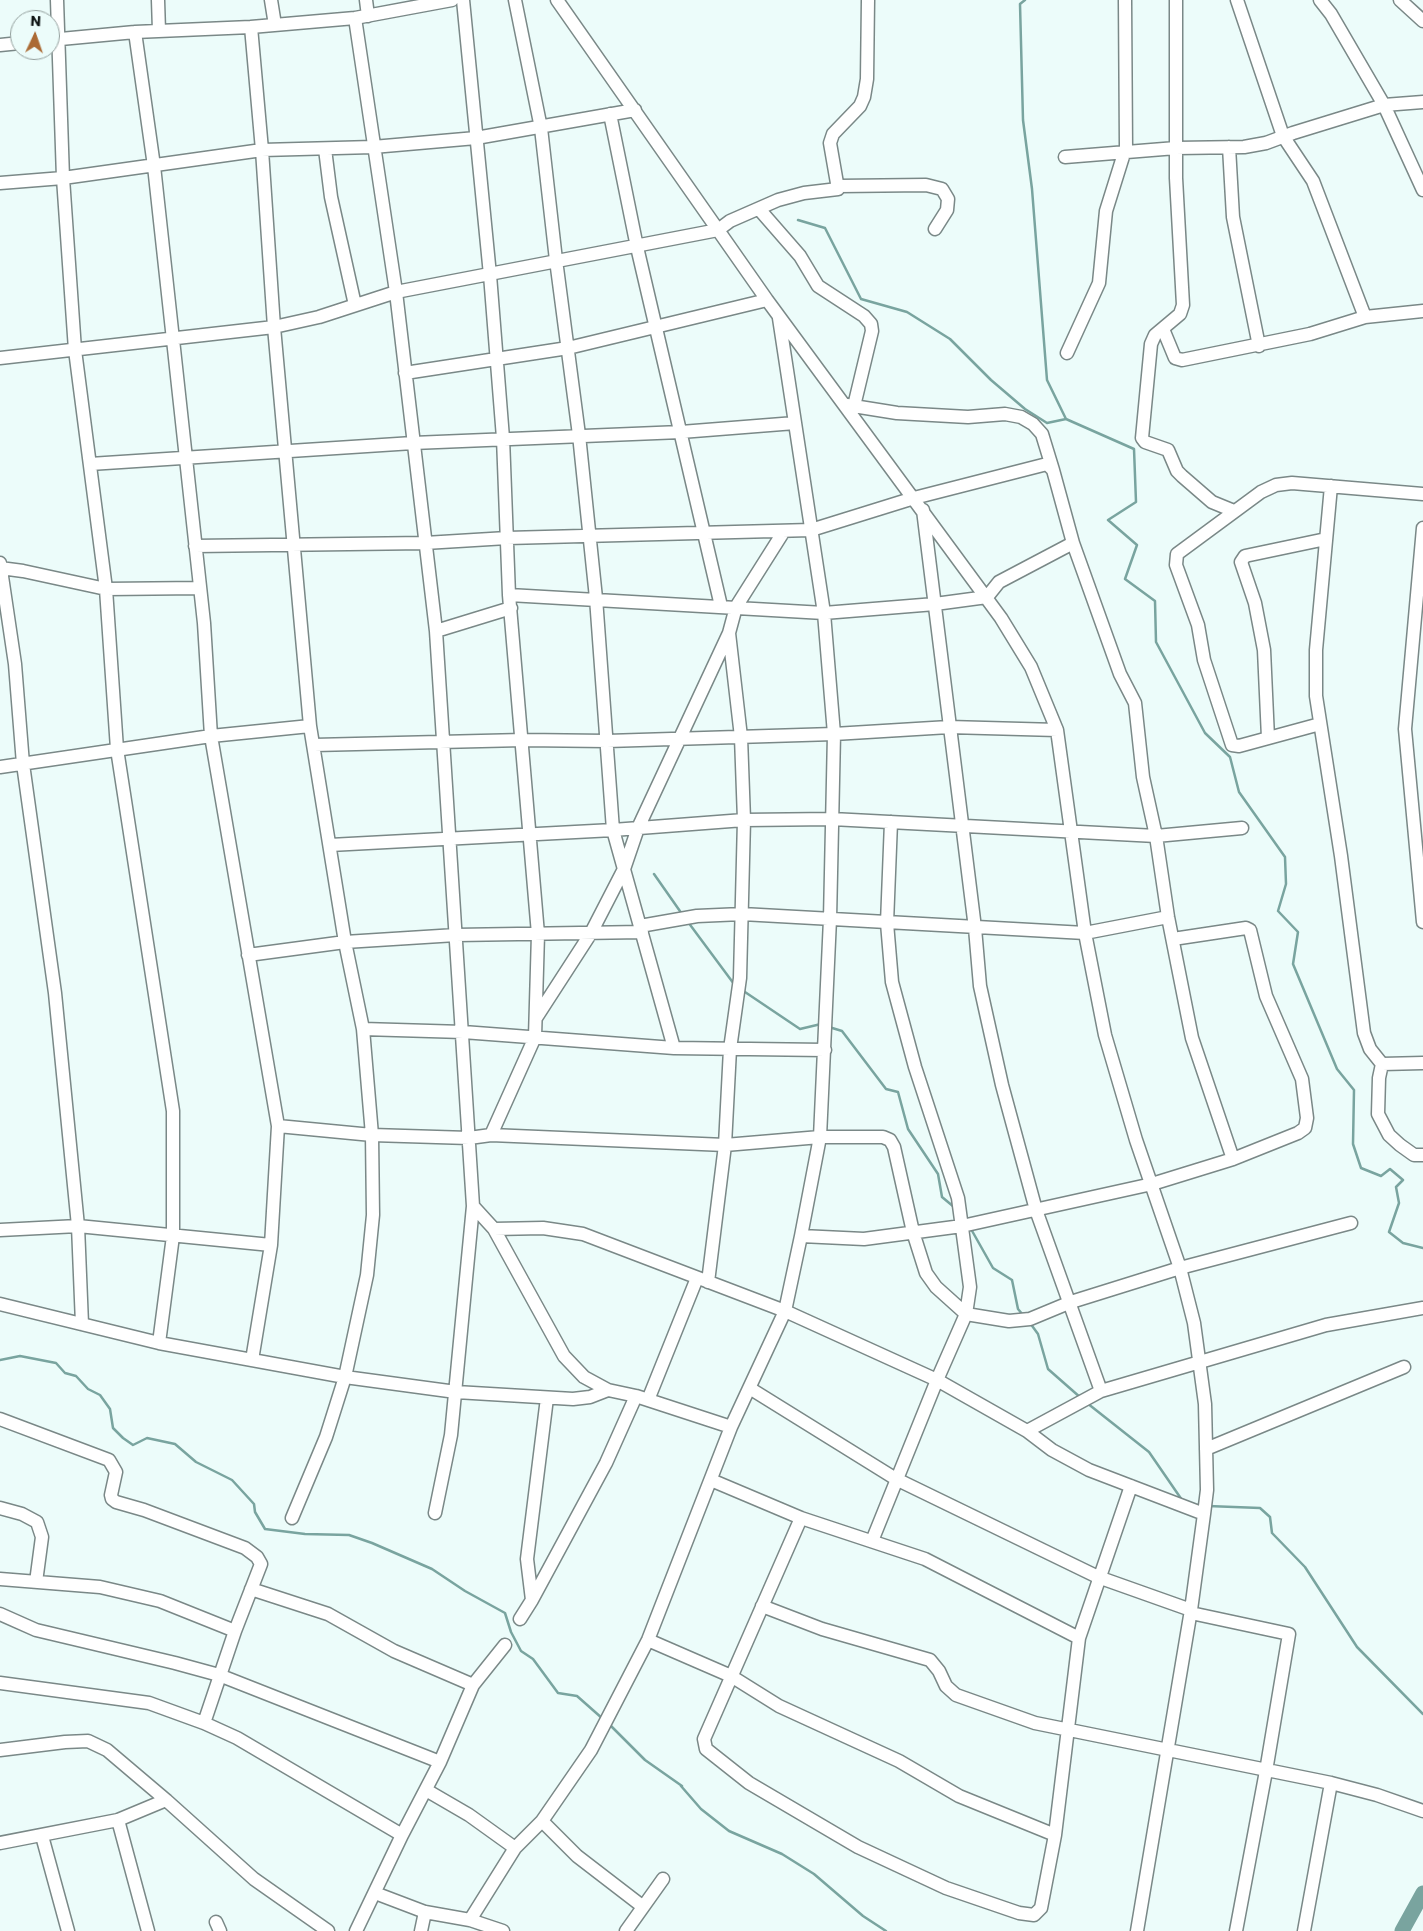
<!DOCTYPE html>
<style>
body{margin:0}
#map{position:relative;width:1423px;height:1931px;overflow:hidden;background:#ecfcfa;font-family:Poppins,sans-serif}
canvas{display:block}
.north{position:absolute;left:10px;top:10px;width:50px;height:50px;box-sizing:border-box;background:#ecfcfa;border:1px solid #94a09e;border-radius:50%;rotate:3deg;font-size:14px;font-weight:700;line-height:20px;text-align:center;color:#111615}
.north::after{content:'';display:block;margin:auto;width:18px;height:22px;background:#ab6a34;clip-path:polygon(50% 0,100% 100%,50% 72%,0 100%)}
</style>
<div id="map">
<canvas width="1423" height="1931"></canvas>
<div class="north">N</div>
</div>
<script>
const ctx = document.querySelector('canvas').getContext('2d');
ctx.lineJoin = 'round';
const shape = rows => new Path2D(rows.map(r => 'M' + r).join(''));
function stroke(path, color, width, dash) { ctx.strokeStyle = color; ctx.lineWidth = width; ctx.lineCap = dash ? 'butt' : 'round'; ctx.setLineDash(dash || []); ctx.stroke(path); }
const stream = shape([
 [1025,0,1020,4,1023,120,1032,189,1047,380,1066,419,1134,449,1136,502,1108,520,1137,545,1125,579,1155,601,1156,642,1205,733,1230,757,1239,792,1285,857,1286,884,1278,911,1298,932,1293,964,1337,1069,1354,1090,1353,1144,1361,1168,1381,1176,1390,1169,1403,1180,1396,1187,1399,1203,1389,1232,1403,1243,1423,1248],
 [798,220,825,228,861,299,907,312,950,339,991,380,1025,409,1047,423,1066,419],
 [654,874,682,914],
 [688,922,734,984],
 [742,990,800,1029,821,1024],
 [829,1027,842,1031,886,1089,898,1092,908,1129,938,1174,942,1197,954,1207],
 [971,1229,993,1268,1012,1280,1018,1309,1023,1315],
 [1030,1323,1038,1334,1048,1369,1081,1398],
 [0,1360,20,1356,56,1363,65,1373,76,1376,88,1389,100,1395,110,1409,113,1428,123,1438,133,1445,147,1438,175,1444,196,1462,232,1480,254,1504,255,1512,265,1529,305,1534,349,1535,372,1543,432,1569,465,1591,505,1613,511,1632,521,1651,533,1659,558,1693,577,1696,603,1719],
 [1087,1403,1149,1452,1182,1500],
 [1208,1506,1260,1508,1270,1517,1272,1533,1305,1567,1357,1647,1423,1714],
 [609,1724,645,1760,682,1786],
 [681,1786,701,1809,729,1831,782,1854,814,1874,863,1916,886,1931]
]);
const river = shape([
 [1402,1931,1423,1893]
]);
const minor = shape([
 [57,0,63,178,75,350,106,589,117,749,173,1111,173,1236,159,1343],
 [158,0,159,31],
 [271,0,275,25],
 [366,0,368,16],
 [463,0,490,275,503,438,509,595,538,934,535,1037,491,1135],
 [515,0,541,128,556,260,579,435,596,598,613,830,674,1048],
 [557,0,767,300,1001,618,1031,667,1057,730,1085,933,1105,1035,1136,1140,1180,1268,1194,1323,1205,1404,1207,1490,1204,1514,1191,1610,1137,1931],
 [1176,0,1176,178,1183,305,1180,314,1155,335,1151,344,1142,438,1145,442,1168,450,1177,471,1182,476,1212,502,1234,511],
 [1237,0,1283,136,1313,181,1365,317],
 [1320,0,1331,14,1384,105,1423,190],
 [1400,0,1423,21],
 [355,18,396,292,436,631,473,1206,451,1435,435,1513],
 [251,27,262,150,274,327,310,726,345,942,363,1029,372,1135,373,1215,367,1275,345,1377,326,1437,292,1518],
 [135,32,154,166,204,623,211,736,278,1126,271,1245,252,1360],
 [50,40,135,32,251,27,355,18,452,0],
 [0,45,20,43],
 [610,114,637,247,721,606],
 [1229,147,1233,217,1259,346],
 [325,149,331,197,355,305],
 [1065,157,1176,148,1244,147,1266,143,1293,133,1384,105,1423,102],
 [0,183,63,178,262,150,373,147,476,138,635,110],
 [839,186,926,185,942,189,948,199,947,210,935,229],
 [759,209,800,256,818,286,864,316,871,324,872,331,854,406],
 [1163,329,1175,358,1182,360,1310,334,1365,317,1423,311],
 [1067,353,1099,283,1106,211,1126,147,1125,0],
 [0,358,274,327,319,317,396,292,718,230,730,221,778,200,804,193,838,189,830,143,833,134,860,106,864,97,867,79,868,0],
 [405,373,568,348,767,300],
 [847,405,897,413,968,417,1005,414,1021,417,1033,424,1042,434,1053,470],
 [90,464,413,443,681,432,795,423],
 [1331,486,1316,650,1316,696,1341,856,1364,1033,1370,1049,1382,1064,1379,1078,1378,1114,1389,1135,1400,1145,1414,1155,1423,1155],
 [923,510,975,928,980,986,1002,1085,1036,1210,1101,1391],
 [1423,528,1405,729,1423,922],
 [195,546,425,543,507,538,811,530,914,498,1047,464,1053,470,1073,543,1120,674,1135,703,1143,777,1156,836,1242,828],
 [0,563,15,664,23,764,55,993,78,1226,82,1324],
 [0,568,23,571,106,589,200,588],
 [509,595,824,613,935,604,987,597,999,582,1073,543],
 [436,631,511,608],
 [1320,724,1239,746,1232,745,1204,660,1198,625,1176,565,1177,554,1261,492,1276,485,1292,483,1423,494],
 [1268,738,1264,650,1255,603,1241,562,1245,556,1326,539],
 [314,745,523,740,607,741,834,734,949,727,1057,730],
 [0,767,211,736,310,726],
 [330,845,613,830,744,820,832,819,1156,836,1168,917,1192,1038,1233,1159],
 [640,926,697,916,742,914,1085,933,1168,917],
 [248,955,345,942,456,935,642,932],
 [536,1018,591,933,624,869,638,828,729,633,736,607,784,531],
 [363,1029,463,1032,674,1048,825,1050],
 [1382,1064,1423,1063],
 [278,1126,372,1135,469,1138,491,1135,725,1145,820,1137,883,1137,890,1140,894,1147,913,1232,926,1273,936,1287,966,1314,1009,1321,1030,1319,1071,1302,1180,1268,1351,1223],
 [473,1206,494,1229,564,1356,584,1377,608,1390,636,1396,731,1427],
 [494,1229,543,1228,583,1234,785,1311,937,1380,1027,1431,1052,1450,1089,1470,1204,1514],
 [0,1230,78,1226,271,1245],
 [801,1236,864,1239,962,1226,1152,1184,1233,1159,1298,1133,1305,1128,1307,1118,1302,1079,1266,996,1250,930,1246,928,1173,939],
 [708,1282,725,1145,730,1049,740,978,744,820,741,737,729,633],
 [0,1304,159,1343,345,1377,456,1392,573,1399,590,1397,608,1390],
 [751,1389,896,1479,1098,1577,1191,1610],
 [648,1400,697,1278],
 [0,1419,109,1460,116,1472,111,1495,112,1499,116,1502,144,1510,245,1548,257,1557,261,1564,235,1631,204,1723],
 [1027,1431,1101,1391,1326,1325,1423,1308],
 [1206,1449,1404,1367],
 [711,1480,801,1518,925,1559,1079,1638],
 [0,1508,22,1514,37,1522,42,1537,36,1582],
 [801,1518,704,1739,706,1749,749,1783,858,1847,946,1888,1019,1913,1034,1915,1041,1908,1055,1835,1079,1638,1131,1486],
 [872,1541,937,1380,966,1314,970,1287,958,1198,915,1067,892,982,887,923,891,822],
 [0,1579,100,1587,160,1601,235,1631],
 [251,1589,328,1614,394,1651,473,1685],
 [532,1600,527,1559,547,1398],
 [762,1606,822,1629,930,1660,939,1671,946,1686,956,1695,1035,1723,1331,1783,1377,1795,1423,1811],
 [1191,1613,1289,1634,1266,1771,1236,1931],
 [0,1614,36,1630,175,1663,219,1675,440,1762],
 [520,1619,532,1600,606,1463,636,1396],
 [648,1640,731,1676,779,1706,899,1761,959,1796,1055,1835],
 [0,1683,149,1703,204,1723,237,1738,402,1835],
 [0,1750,65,1742,88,1741,107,1750,166,1800,254,1879,328,1931],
 [426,1790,469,1815,515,1848],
 [118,1820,148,1931],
 [542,1821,577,1856,642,1906],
 [42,1836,68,1931],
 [0,1843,118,1820,166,1800],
 [375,1893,425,1912,470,1920,503,1931],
 [470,1920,515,1848,542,1821,591,1750,648,1640,731,1427,785,1311,801,1236,820,1137,830,919,834,734,824,613,779,318],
 [216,1922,220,1931],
 [356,1931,402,1835,440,1762,473,1685,505,1645],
 [421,1931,425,1912],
 [626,1931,663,1879],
 [1304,1931,1331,1783]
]);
stroke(stream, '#79a49f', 2.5);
stroke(river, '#79a49f', 15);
stroke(minor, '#7a8887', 15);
stroke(minor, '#fff', 12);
</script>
